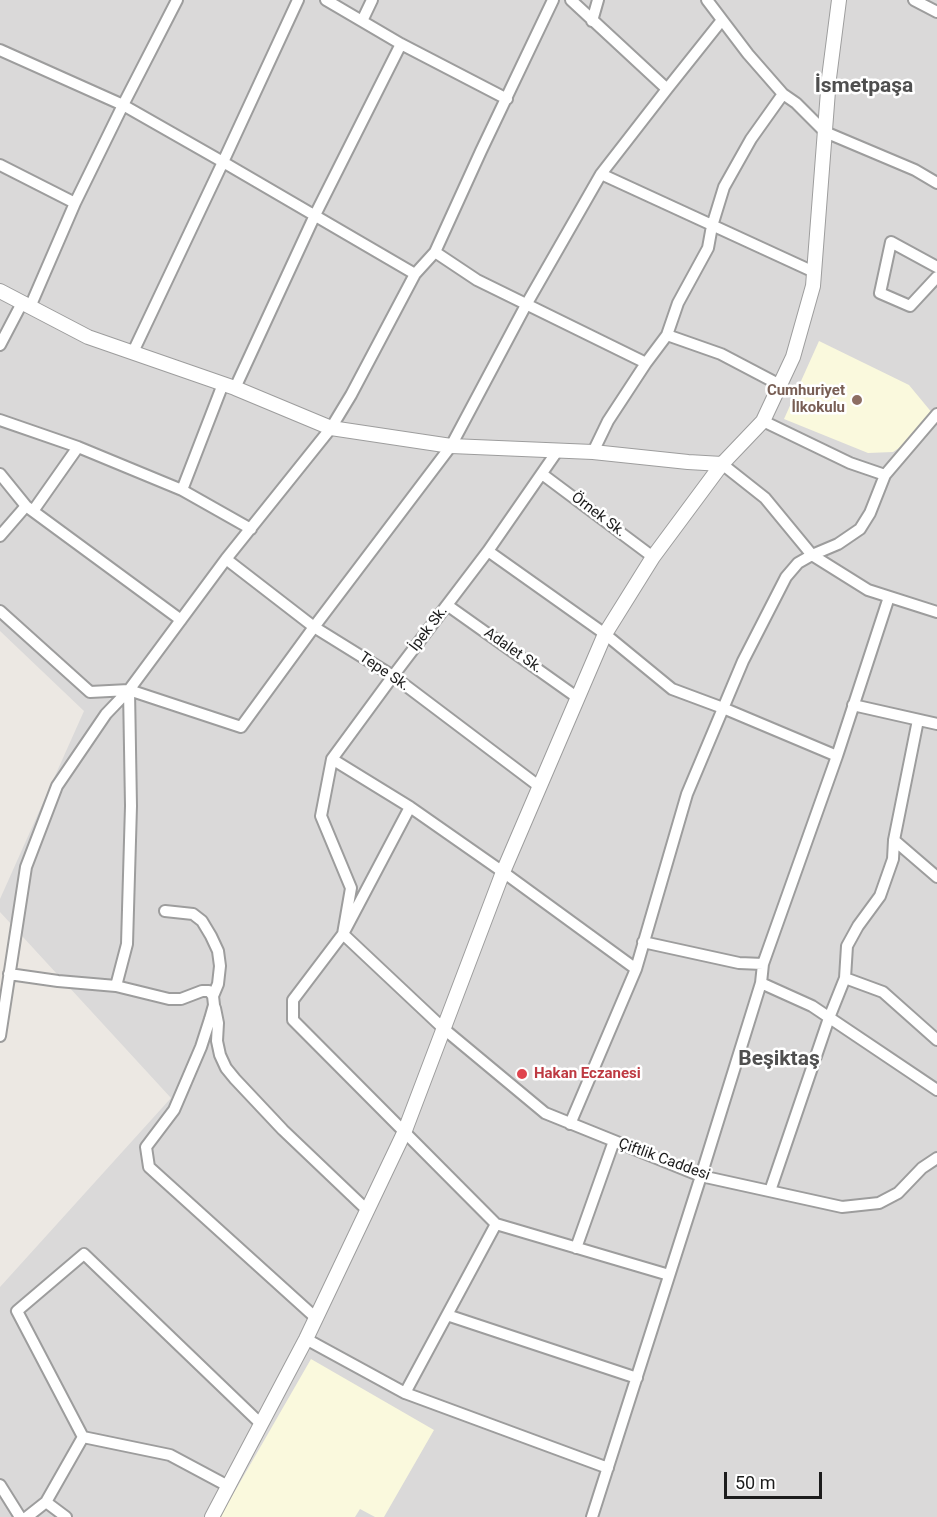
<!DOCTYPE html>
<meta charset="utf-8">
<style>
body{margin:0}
#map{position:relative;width:937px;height:1517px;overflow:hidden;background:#ece8e3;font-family:Roboto,sans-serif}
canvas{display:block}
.scale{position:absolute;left:724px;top:1472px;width:98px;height:27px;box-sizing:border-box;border:3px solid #1c1c1c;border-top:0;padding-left:8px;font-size:18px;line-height:21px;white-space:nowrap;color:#1c1c1c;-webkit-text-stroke:4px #fff;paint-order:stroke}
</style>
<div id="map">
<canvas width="937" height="1517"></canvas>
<div class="scale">50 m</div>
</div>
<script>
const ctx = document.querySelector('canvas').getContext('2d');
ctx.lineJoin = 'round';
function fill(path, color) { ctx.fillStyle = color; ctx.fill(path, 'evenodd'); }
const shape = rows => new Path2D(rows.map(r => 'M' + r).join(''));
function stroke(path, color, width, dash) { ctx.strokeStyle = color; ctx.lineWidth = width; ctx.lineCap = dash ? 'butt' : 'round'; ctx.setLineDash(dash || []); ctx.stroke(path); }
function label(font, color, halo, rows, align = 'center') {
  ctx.font = font + ' Roboto,sans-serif'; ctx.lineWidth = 5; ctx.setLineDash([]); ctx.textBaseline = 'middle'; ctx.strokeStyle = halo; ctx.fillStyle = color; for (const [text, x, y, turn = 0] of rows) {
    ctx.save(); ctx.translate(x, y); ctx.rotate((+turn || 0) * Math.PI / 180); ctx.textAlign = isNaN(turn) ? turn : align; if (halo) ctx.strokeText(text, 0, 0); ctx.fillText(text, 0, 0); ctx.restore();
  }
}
const residential = shape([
 [0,0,937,0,937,1517,0,1517,0,1287,171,1098,0,912,0,899,84,711,0,631]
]);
const education = shape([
 [819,341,909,385,933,414,913,439,893,452,868,453,784,419],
 [311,1359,434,1430,384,1517,375,1517,360,1509,355,1517,220,1517]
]);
const minor = shape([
 [326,0,401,44,507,99],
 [571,0,667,89],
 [707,0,748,54,783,94,796,103,825,132,915,170,937,183],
 [914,0,937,12],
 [362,21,372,0],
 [592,21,598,0],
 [0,50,123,105,223,162,415,274],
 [0,165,75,203],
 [601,174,814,272],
 [435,252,477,280,646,363],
 [937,267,891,242,880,293,910,306,937,277],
 [30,307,75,203,123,105,177,0],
 [667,335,721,354,780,385],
 [0,345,22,303],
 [133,352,223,162,298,0],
 [235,388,315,215,401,44],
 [0,420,78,447,182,490,251,529],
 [763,421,850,463,885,475],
 [558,450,488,551,393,676,332,759,321,816,351,888,343,934,444,1029,545,1113,701,1176,842,1207,879,1203,898,1193,922,1168,937,1158],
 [593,452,608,421,646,363,667,335,678,303,708,248,712,226,724,187,751,139,783,94],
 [722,464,765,498,812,555,868,590,937,612],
 [0,474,26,506,181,620],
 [542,474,653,557],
 [182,490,223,384],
 [33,511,78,447],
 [0,536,26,506],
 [488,551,605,634,672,689,723,708,837,756],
 [226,559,314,627,393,676,540,787],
 [447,605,578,698],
 [0,611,90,692,129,690,241,727,314,627,451,446,526,305,601,174,667,89,722,20],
 [853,705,937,724],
 [332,759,410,807,503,872,636,969],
 [410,807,343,934,293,1000,293,1020,496,1224,669,1275],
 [894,840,937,877],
 [165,911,193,914,202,921,211,936,218,951,220,966,218,984,213,996],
 [643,942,739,963,763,964],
 [9,974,58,981,116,986,127,944,131,806,129,690],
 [845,978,883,992,937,1040],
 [761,983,812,1006,937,1090],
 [116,986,169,999,181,999,202,991,209,991,213,996,214,1005,210,1019,201,1047,174,1110,146,1147,149,1167,316,1318],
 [215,1008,218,1023,217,1041,220,1055,226,1068,235,1079,283,1130,367,1210],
 [0,1036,26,867,57,786,106,714,129,690,226,559,331,428,351,395,415,274,435,252,481,151,553,0],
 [570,1124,636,969,687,794,743,661,786,577,798,563,812,555,838,544,860,529,870,513,885,475,937,414],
 [770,1191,829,1018,845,978,847,946,858,926,880,896,893,859,894,840,918,720],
 [576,1248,614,1141],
 [447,1315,637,1378],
 [306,1339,405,1393,608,1468],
 [405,1393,496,1224],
 [0,1485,20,1517],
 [228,1486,170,1455,83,1437,17,1311,84,1254,261,1424],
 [46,1502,66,1517],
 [27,1517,46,1502,83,1437],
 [592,1517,701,1176,761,983,763,964,837,756,889,597]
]);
const tertiary = shape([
 [0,291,88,337,235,388,331,428,451,446,593,452,688,462,722,464],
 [212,1517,306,1339,404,1133,503,872,605,634,653,557,722,464,763,421,793,357,813,286,829,78,839,0]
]);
const markers = [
 [857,400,6,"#8d6e63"],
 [522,1074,6,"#e0444e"]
];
const educationNames = [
 ["Cumhuriyet",845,391],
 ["İlkokulu",845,408]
];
const streetNames = [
 ["Örnek Sk.",598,515,37],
 ["İpek Sk.",429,629,-53],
 ["Adalet Sk.",513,651,35],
 ["Tepe Sk.",384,672,34],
 ["Çiftlik Caddesi",664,1160,20]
];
const healthNames = [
 ["Hakan Eczanesi",534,1074]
];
const districtNames = [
 ["İsmetpaşa",864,87],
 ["Beşiktaş",779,1060]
];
fill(residential, '#dad9d9');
fill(education, '#faf9dd');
stroke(minor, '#9d9d9d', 14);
stroke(tertiary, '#9d9d9d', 16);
stroke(minor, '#fff', 10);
stroke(tertiary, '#fff', 14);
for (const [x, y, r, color] of markers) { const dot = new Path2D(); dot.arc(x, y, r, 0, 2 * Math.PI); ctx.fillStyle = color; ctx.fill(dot); stroke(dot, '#fff', 2); }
label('bold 15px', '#785e54', '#fff', educationNames, 'right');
label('15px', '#1c1c1c', '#fff', streetNames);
label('bold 15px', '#be3a42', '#fff', healthNames, 'left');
label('bold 21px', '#4f4f4f', '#fff', districtNames);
</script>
